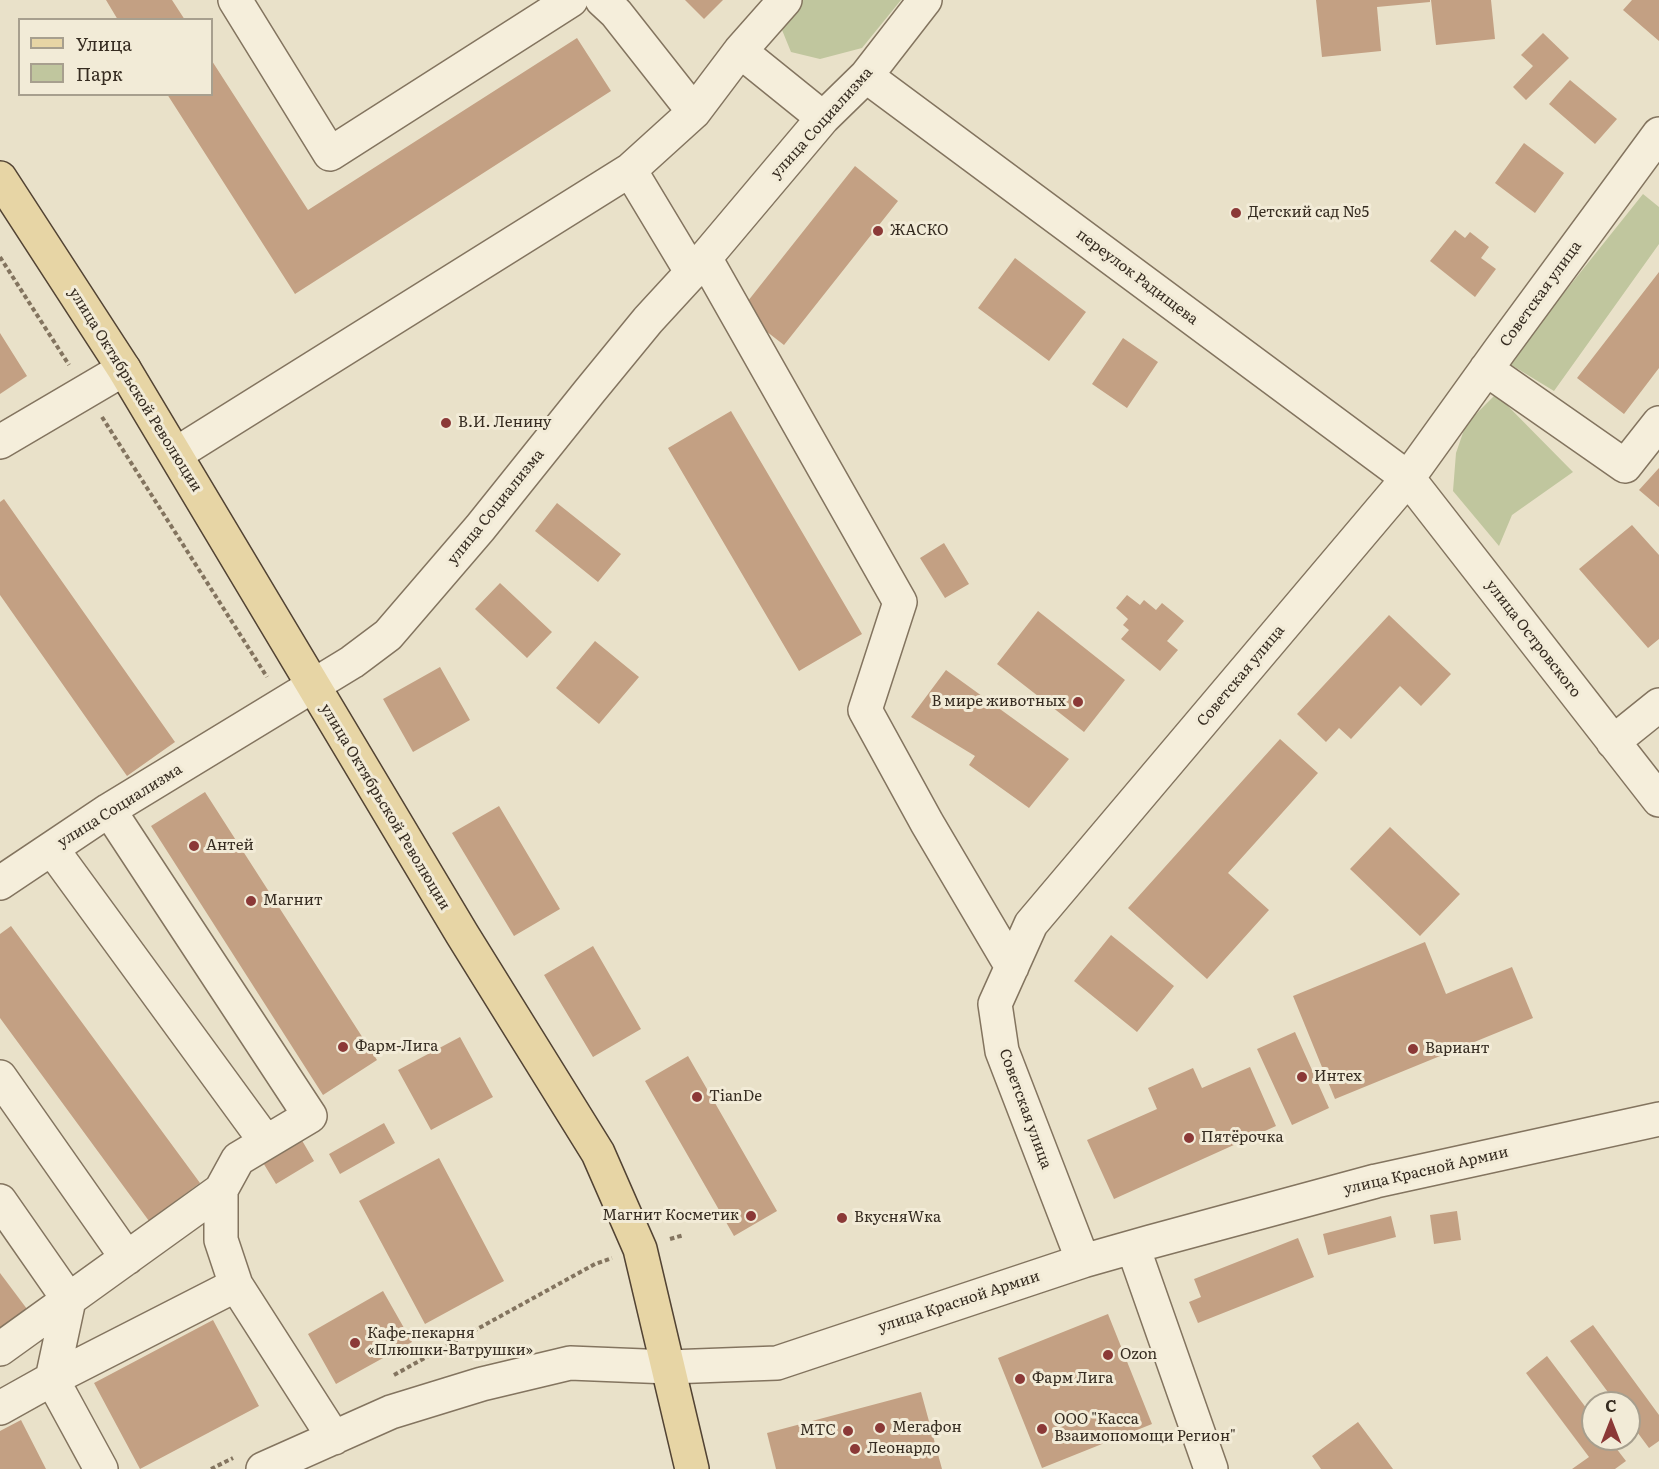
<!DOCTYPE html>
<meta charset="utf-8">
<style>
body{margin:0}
#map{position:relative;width:1659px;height:1469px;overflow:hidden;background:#e9e1c9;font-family:Literata,serif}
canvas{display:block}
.legend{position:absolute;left:18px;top:18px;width:195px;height:78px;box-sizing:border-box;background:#f2ebd7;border:2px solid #a79f8e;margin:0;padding:8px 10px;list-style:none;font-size:18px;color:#362c21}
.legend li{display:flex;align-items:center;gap:12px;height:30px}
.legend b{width:30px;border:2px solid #a79f8e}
.north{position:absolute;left:1581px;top:1391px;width:60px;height:60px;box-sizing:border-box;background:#f2ebd7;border:2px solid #a79f8e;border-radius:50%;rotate:0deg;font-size:16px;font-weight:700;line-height:24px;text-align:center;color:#362c21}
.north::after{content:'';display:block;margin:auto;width:21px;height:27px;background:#8b3937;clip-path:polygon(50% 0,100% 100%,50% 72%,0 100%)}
</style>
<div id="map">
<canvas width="1659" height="1469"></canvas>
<ul class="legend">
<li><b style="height:8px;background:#e7d5a5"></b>Улица</li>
<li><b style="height:16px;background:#c0c69e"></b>Парк</li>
</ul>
<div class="north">С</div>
</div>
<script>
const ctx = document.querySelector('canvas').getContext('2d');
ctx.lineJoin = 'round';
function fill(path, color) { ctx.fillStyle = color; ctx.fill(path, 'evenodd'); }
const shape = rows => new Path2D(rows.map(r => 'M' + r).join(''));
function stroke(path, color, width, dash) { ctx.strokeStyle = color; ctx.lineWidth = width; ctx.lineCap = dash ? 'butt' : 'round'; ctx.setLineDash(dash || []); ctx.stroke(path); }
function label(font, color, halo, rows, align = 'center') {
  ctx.font = font + ' Literata,serif'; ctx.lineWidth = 6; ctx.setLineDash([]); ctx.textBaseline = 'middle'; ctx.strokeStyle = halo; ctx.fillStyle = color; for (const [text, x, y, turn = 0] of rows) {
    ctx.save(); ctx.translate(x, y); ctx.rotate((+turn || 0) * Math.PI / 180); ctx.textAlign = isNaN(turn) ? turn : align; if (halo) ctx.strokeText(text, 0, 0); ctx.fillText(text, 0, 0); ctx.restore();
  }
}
const green = shape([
 [795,0,901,0,862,48,820,59,791,52,782,30],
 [1643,194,1659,207,1659,244,1554,391,1508,363],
 [1496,394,1573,472,1512,515,1499,546,1453,491,1456,453,1466,424]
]);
const building = shape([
 [106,0,172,0,185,20,118,20],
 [685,0,723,0,704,19],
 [1316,0,1430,0,1430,2,1377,7,1381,51,1322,57],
 [1431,0,1491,0,1495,39,1436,45],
 [1632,0,1659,0,1659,41,1623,10],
 [1543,33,1569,58,1526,100,1513,87,1533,66,1521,55],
 [577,38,611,91,295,294,167,94,212,94,212,61,308,210],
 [1570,80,1617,119,1595,144,1549,104],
 [1524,143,1564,173,1535,213,1495,183],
 [855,166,898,201,784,345,740,311],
 [1455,230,1465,238,1470,232,1489,247,1481,258,1496,269,1475,297,1430,261],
 [1015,258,1086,312,1049,361,978,308],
 [1659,272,1659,368,1624,414,1577,378],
 [0,333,27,376,0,394],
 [1123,338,1158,362,1127,408,1092,384],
 [731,411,862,634,799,671,668,448],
 [1659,468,1659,507,1639,490],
 [4,499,175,742,127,776,0,595,0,502],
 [557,503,621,554,598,582,535,531],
 [1632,525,1659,555,1659,639,1648,648,1579,569],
 [944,543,969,584,945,598,920,558],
 [500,583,552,632,527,658,475,609],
 [1127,595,1140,605,1144,600,1156,610,1162,603,1184,621,1167,641,1178,650,1160,671,1121,639,1129,630,1123,625,1128,619,1116,608],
 [1038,611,1125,680,1084,732,997,664],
 [1389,615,1451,674,1421,706,1400,686,1351,739,1339,728,1326,742,1297,714],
 [595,641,639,677,599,724,556,688],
 [440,667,470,720,413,752,383,699],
 [946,670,1069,759,1029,808,969,765,975,756,911,717],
 [1280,739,1318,773,1228,873,1269,910,1207,979,1128,908],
 [205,792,377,1060,323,1095,151,826],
 [499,806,560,909,514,936,452,833],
 [1390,827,1460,894,1420,936,1350,869],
 [11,926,200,1183,149,1221,0,1018,0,934],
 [1111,935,1174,986,1137,1032,1074,981],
 [1425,942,1446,994,1512,967,1533,1018,1335,1099,1293,996],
 [593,946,641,1029,593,1057,544,975],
 [1295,1032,1329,1108,1292,1125,1257,1049],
 [460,1037,493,1097,431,1130,398,1070],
 [688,1056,777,1211,734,1236,645,1081],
 [1250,1067,1276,1126,1114,1199,1087,1140,1157,1109,1148,1088,1193,1068,1202,1088],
 [384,1123,395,1143,340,1174,329,1154],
 [300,1137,314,1161,276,1184,262,1161],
 [439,1158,504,1281,425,1324,359,1201],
 [1457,1211,1461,1240,1434,1244,1430,1215],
 [1391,1216,1396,1237,1328,1255,1323,1234],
 [1298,1238,1314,1277,1198,1323,1189,1302,1201,1297,1194,1279],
 [0,1273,27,1309,0,1328],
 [383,1291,412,1342,336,1384,308,1334],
 [1108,1314,1152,1424,1042,1468,998,1358],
 [213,1320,259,1406,140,1469,94,1383],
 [1593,1325,1659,1415,1659,1441,1649,1448,1629,1421,1629,1403,1616,1403,1570,1341],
 [1547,1356,1593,1417,1593,1439,1609,1439,1626,1461,1615,1469,1572,1469,1589,1457,1526,1373],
 [921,1392,942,1469,776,1469,767,1433],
 [21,1420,46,1469,0,1469,0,1431],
 [1358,1422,1393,1469,1321,1469,1312,1456]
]);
const path = shape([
 [0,257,69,365],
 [102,417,267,677],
 [670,1239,684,1235],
 [394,1375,595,1264,612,1258],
 [211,1469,233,1458]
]);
const minor = shape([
 [235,0,330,154,571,0],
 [602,0,616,13,694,112],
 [740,51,823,118],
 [866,76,1408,478,1659,800],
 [630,170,692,273],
 [705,258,900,602,865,710,927,823,1012,967],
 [1486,369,1625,466,1659,423],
 [0,442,124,369],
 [176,454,630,170,694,112,740,51,785,0],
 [1613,742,1659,705],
 [109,810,310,1116,238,1159,221,1190,221,1240,236,1285],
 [52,849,266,1142],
 [0,883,109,810,352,662,388,635,480,528,589,392,648,320,705,258,823,118,866,76,925,0],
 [0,1077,127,1258],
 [0,1201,69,1300,52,1379,101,1469],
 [1133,1247,1211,1469],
 [1083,1261,1002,1051,995,1004,1031,924,1408,478,1500,350,1659,134],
 [0,1349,221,1190],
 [0,1408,52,1379,236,1285,334,1438],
 [263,1469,391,1412,482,1384,570,1363,669,1367,777,1363,1083,1261,1150,1242,1376,1181,1659,1119]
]);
const major = shape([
 [0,178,124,369,462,934,598,1153,640,1249,692,1469]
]);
const markers = [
 [1236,213,6,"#8b3937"],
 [878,231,6,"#8b3937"],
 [446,423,6,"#8b3937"],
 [1078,702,6,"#8b3937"],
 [194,846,6,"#8b3937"],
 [251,901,6,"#8b3937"],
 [343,1047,6,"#8b3937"],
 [1413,1049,6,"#8b3937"],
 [1302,1077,6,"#8b3937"],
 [697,1097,6,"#8b3937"],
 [1189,1138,6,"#8b3937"],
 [751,1216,6,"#8b3937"],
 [842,1218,6,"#8b3937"],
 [355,1343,6,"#8b3937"],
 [1108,1355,6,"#8b3937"],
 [1020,1379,6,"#8b3937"],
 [880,1428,6,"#8b3937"],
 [1042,1429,6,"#8b3937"],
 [848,1431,6,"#8b3937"],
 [855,1449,6,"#8b3937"]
];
const streetNames = [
 ["улица Социализма",822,123,-48],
 ["переулок Радищева",1137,277,37],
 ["Советская улица",1541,294,-54],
 ["улица Октябрьской Революции",135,390,58],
 ["улица Социализма",496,507,-51],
 ["улица Островского",1533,639,52],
 ["Советская улица",1241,676,-50],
 ["улица Социализма",120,806,-32],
 ["улица Октябрьской Революции",385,807,59],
 ["Советская улица",1025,1109,70],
 ["улица Красной Армии",1426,1171,-13],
 ["улица Красной Армии",959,1302,-18]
];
const poiNames = [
 ["Детский сад №5",1248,213],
 ["ЖАСКО",890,231],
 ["В.И. Ленину",458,423],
 ["В мире животных",1066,702,"right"],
 ["Антей",206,846],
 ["Магнит",263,901],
 ["Фарм-Лига",355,1047],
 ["Вариант",1425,1049],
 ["Интех",1314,1077],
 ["TianDe",709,1097],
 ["Пятёрочка",1201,1138],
 ["Магнит Косметик",739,1216,"right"],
 ["ВкусняWка",854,1218],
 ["Кафе-пекарня",367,1334],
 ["«Плюшки-Ватрушки»",367,1351],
 ["Ozon",1120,1355],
 ["Фарм Лига",1032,1379],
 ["ООО \"Касса",1054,1420],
 ["Взаимопомощи Регион\"",1054,1437],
 ["Мегафон",892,1428],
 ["МТС",836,1431,"right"],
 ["Леонардо",867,1449]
];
fill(green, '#c0c69e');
fill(building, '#c3a083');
stroke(minor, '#83745f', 36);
stroke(major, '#524333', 36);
stroke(path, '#83745f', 4, [4.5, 3]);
stroke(minor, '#f5eedb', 33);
stroke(major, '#e7d5a5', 33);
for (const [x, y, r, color] of markers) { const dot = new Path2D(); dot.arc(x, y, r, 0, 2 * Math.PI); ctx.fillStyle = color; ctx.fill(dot); stroke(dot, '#f2ebd7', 2); }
label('15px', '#362c21', '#f2ebd7', streetNames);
label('15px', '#362c21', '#f2ebd7', poiNames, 'left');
</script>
